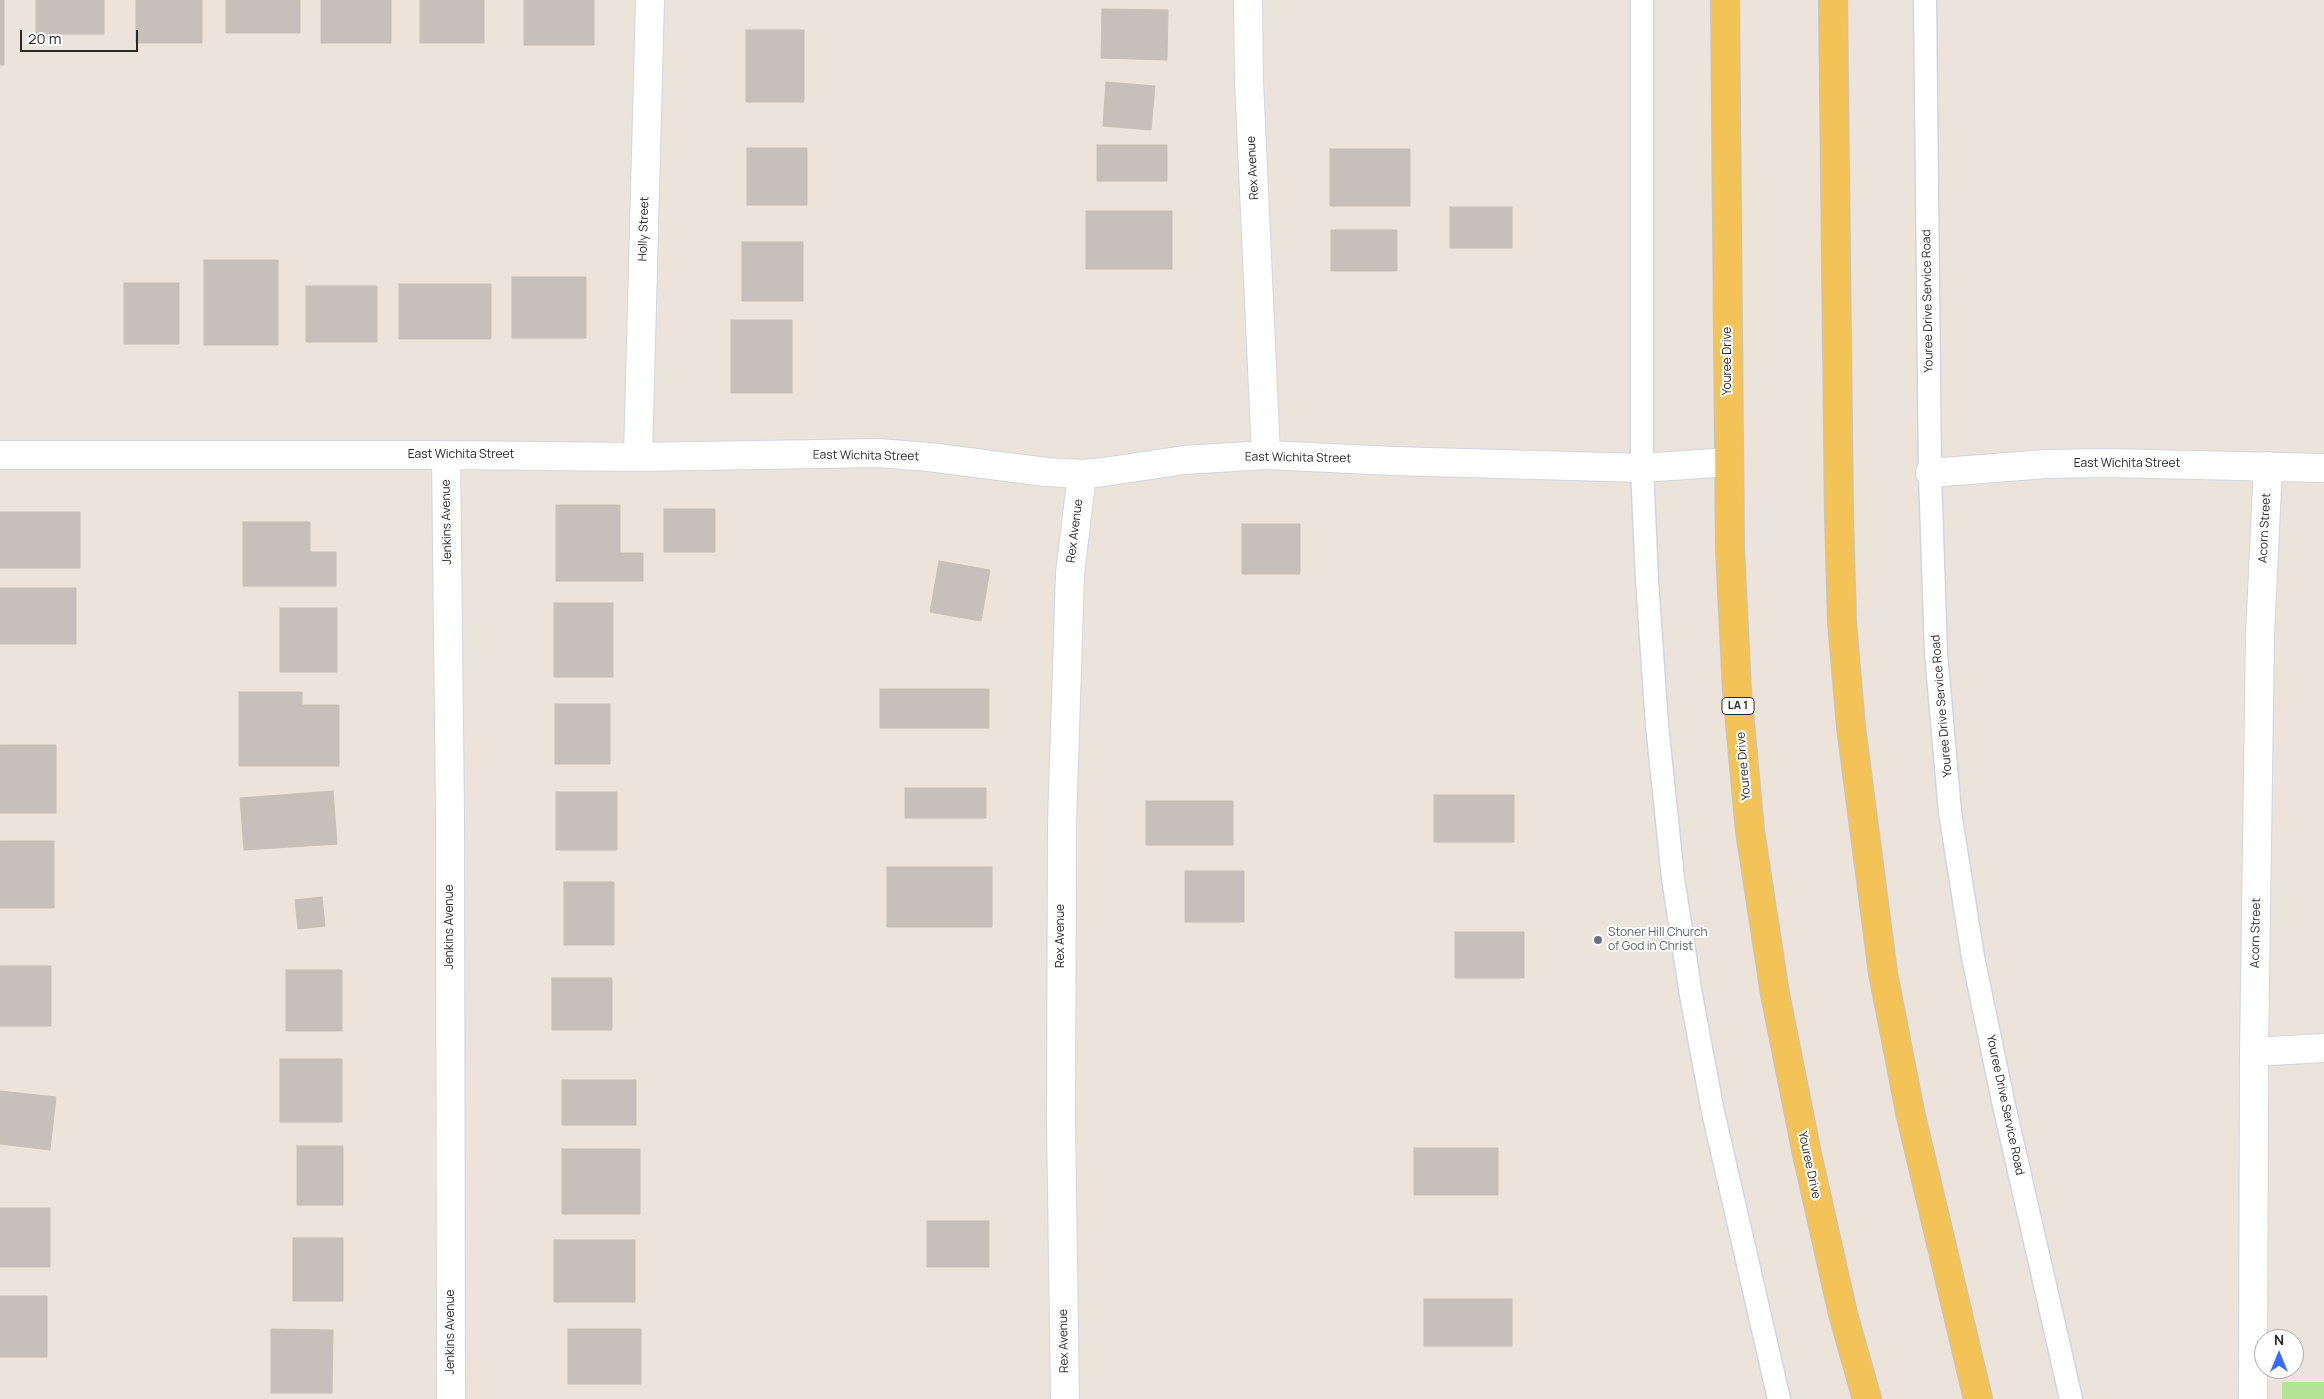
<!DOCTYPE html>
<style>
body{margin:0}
#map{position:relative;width:2324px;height:1399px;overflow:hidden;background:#ece3da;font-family:Manrope,sans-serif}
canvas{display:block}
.north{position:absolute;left:2254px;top:1329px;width:50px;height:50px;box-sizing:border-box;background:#fff;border:1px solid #a9a9a9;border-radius:50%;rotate:0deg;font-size:14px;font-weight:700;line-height:20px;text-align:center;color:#292929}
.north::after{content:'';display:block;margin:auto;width:18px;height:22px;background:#356bfe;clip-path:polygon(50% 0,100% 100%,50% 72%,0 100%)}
.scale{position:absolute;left:20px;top:30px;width:118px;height:22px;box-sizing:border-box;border:2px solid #292929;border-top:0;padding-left:6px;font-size:15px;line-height:18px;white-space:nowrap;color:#292929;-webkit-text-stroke:4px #fff;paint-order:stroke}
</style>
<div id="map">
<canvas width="2324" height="1399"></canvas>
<div class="north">N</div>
<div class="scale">20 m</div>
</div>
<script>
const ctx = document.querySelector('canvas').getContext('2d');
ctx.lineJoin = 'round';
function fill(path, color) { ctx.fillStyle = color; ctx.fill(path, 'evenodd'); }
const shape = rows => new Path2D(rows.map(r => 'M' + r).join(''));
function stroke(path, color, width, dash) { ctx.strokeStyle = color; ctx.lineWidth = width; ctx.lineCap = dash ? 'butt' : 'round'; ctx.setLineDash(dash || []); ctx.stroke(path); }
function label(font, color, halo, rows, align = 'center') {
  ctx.font = font + ' Manrope,sans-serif'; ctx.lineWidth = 4; ctx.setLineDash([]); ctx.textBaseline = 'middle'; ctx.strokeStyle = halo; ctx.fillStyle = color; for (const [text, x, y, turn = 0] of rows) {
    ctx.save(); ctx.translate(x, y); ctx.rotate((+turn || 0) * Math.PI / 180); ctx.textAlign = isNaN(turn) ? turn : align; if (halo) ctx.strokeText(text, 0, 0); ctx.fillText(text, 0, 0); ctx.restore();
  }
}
const green = shape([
 [2282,1382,2324,1382,2324,1399,2282,1399]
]);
const building = shape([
 [0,0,4,0,4,65,0,65,0,0],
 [36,0,104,0,104,34,36,34,36,0],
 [136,0,202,0,202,43,136,43,136,0],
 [226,0,300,0,300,33,226,33,226,0],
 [321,0,391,0,391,43,321,43,321,0],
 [420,0,484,0,484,43,420,43,420,0],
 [524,0,594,0,594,45,524,45,524,0],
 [1102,9,1168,10,1167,60,1101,58,1102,9],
 [746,30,804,30,804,102,746,102,746,30],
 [1106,82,1155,86,1151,130,1103,126,1106,82],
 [1097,145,1167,145,1167,181,1097,181,1097,145],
 [747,148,807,148,807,205,747,205,747,148],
 [1330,149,1410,149,1410,206,1330,206,1330,149],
 [1450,207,1512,207,1512,248,1450,248,1450,207],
 [1086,211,1172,211,1172,269,1086,269,1086,211],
 [1331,230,1397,230,1397,271,1331,271,1331,230],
 [742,242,803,242,803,301,742,301,742,242],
 [204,260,278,260,278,345,204,345,204,260],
 [512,277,586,277,586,338,512,338,512,277],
 [124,283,179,283,179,344,124,344,124,283],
 [399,284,491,284,491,339,399,339,399,284],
 [306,286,377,286,377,342,306,342,306,286],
 [731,320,792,320,792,393,731,393,731,320],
 [556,505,620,505,620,553,643,553,643,581,556,581,556,505],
 [664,509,715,509,715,552,664,552,664,509],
 [0,512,80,512,80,568,0,568,0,512],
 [243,522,310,522,310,552,336,552,336,586,243,586,243,522],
 [1242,524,1300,524,1300,574,1242,574,1242,524],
 [939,561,990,570,981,621,930,612,939,561],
 [0,588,76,588,76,644,0,644,0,588],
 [554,603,613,603,613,677,554,677,554,603],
 [280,608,337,608,337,672,280,672,280,608],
 [880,689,989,689,989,728,880,728,880,689],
 [239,692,302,692,302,705,339,705,339,766,239,766,239,692],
 [555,704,610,704,610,764,555,764,555,704],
 [0,745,56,745,56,813,0,813,0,745],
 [905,788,986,788,986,818,905,818,905,788],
 [333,791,337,844,244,850,240,798,333,791],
 [556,792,617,792,617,850,556,850,556,792],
 [1434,795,1514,795,1514,842,1434,842,1434,795],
 [1146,801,1233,801,1233,845,1146,845,1146,801],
 [0,841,54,841,54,908,0,908,0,841],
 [887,867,992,867,992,927,887,927,887,867],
 [1185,871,1244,871,1244,922,1185,922,1185,871],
 [564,882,614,882,614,945,564,945,564,882],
 [322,897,325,926,298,929,295,900,322,897],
 [1455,932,1524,932,1524,978,1455,978,1455,932],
 [0,966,51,966,51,1026,0,1026,0,966],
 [286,970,342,970,342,1031,286,1031,286,970],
 [552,978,612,978,612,1030,552,1030,552,978],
 [280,1059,342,1059,342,1122,280,1122,280,1059],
 [562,1080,636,1080,636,1125,562,1125,562,1080],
 [0,1091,56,1097,50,1150,0,1144,0,1091],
 [297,1146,343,1146,343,1205,297,1205,297,1146],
 [1414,1148,1498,1148,1498,1195,1414,1195,1414,1148],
 [562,1149,640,1149,640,1214,562,1214,562,1149],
 [0,1208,50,1208,50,1267,0,1267,0,1208],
 [927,1221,989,1221,989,1267,927,1267,927,1221],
 [293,1238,343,1238,343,1301,293,1301,293,1238],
 [554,1240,635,1240,635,1302,554,1302,554,1240],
 [0,1296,47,1296,47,1357,0,1357,0,1296],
 [1424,1299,1512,1299,1512,1346,1424,1346,1424,1299],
 [271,1329,333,1330,332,1393,271,1393,271,1329],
 [568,1329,641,1329,641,1384,568,1384,568,1329]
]);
const service = shape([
 [1642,0,1642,468,1647,580,1657,725,1673,878,1691,995,1713,1112,1779,1399],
 [1925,0,1930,473,1936,653,1950,812,1973,957,2003,1101,2071,1399]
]);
const minor = shape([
 [1248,0,1249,81,1266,455],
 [0,455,446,455,638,457,878,453,929,457,1046,472,1082,474,1104,472,1184,460,1266,455,1394,461,1642,468,1729,462],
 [446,455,450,813,451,1399],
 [638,457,650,0],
 [1930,473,2046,464,2109,463,2324,468],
 [2254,1052,2324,1048],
 [1065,1399,1061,1122,1062,824,1070,574,1082,474],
 [2253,1399,2254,1052,2260,635,2268,466]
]);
const primary = shape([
 [1725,0,1730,550,1737,691,1750,831,1775,994,1807,1154,1843,1314,1867,1399],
 [1833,0,1839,516,1842,622,1851,727,1883,973,1910,1112,1978,1399]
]);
const markers = [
 [1598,940,5,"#6b7280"]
];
const shields = [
 [1738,706,32]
];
const shieldNames = [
 ["LA 1",1738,706]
];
const streetNames = [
 ["Rex Avenue",1253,168,-93],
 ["Holly Street",644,229,-88],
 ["Youree Drive Service Road",1928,301,-91],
 ["Youree Drive",1728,361,-90],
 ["East Wichita Street",461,455],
 ["East Wichita Street",866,456,1],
 ["East Wichita Street",1298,458,1],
 ["East Wichita Street",2127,464],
 ["Jenkins Avenue",447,522,-91],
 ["Acorn Street",2265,528,-87],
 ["Rex Avenue",1075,531,-83],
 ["Youree Drive Service Road",1942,706,-95],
 ["Youree Drive",1744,766,-95],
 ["Jenkins Avenue",450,927,-90],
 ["Acorn Street",2256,933,-89],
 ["Rex Avenue",1061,936,-90],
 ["Youree Drive Service Road",2005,1105,78],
 ["Youree Drive",1809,1165,78],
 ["Jenkins Avenue",451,1332,-90],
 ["Rex Avenue",1064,1341,-91]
];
const worshipNames = [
 ["Stoner Hill Church",1608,933],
 ["of God in Christ",1608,947]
];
fill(green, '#b6e495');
fill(building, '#c7c0ba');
stroke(building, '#c7bfb4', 1);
stroke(service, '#cfd5e3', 25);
stroke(minor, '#cfd5e3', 30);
stroke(primary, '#c3c3c3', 30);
stroke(service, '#fff', 22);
stroke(minor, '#fff', 28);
stroke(primary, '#f4c357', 28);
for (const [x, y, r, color] of markers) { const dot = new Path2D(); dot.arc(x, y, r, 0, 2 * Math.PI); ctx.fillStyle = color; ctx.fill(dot); stroke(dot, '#fff', 2); }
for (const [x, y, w] of shields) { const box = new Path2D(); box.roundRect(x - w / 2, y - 8.5, w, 17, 4); ctx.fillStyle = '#fff'; ctx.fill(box); stroke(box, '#292929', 1); }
label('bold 11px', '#292929', null, shieldNames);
label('12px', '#292929', '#fff', streetNames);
label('12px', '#5b616d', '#fff', worshipNames, 'left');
</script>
